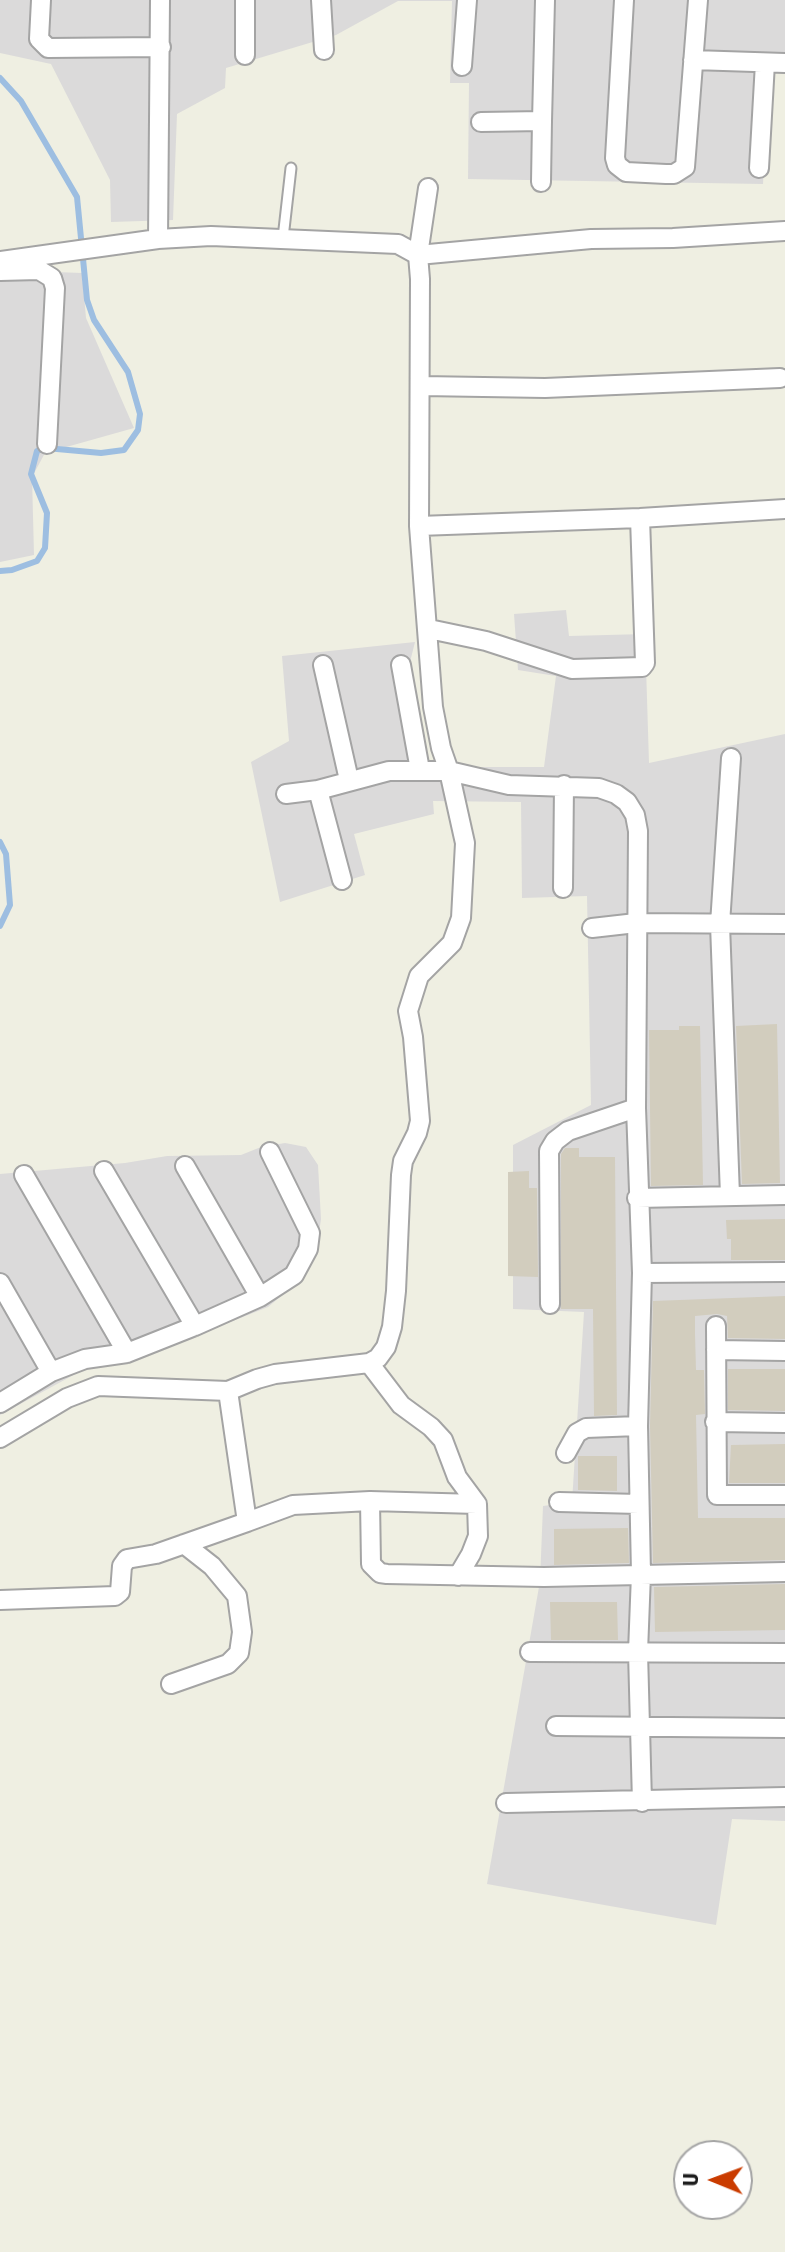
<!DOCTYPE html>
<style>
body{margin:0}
#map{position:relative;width:785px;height:2252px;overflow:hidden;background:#efefe2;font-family:"Fira Sans Condensed",sans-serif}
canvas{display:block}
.north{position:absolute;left:673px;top:2140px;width:80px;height:80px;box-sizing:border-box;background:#fff;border:2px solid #a5a5a5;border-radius:50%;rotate:271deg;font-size:22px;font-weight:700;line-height:32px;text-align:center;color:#1d1d1d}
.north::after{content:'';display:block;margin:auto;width:28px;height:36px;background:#ca3c00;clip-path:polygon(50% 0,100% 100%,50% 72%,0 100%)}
</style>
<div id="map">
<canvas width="785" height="2252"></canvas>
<div class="north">U</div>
</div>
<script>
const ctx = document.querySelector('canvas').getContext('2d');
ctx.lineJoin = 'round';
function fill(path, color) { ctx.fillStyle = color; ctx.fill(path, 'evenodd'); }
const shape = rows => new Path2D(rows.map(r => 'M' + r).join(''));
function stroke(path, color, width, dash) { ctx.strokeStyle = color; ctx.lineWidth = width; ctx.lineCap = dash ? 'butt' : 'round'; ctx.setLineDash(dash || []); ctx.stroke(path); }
const residential = shape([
 [0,0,785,0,785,70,769,71,763,184,468,179,469,83,450,83,452,1,398,1,336,35,226,68,225,88,177,114,173,220,111,222,110,180,51,64,0,53],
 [0,270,82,273,86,318,134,428,45,453,32,477,34,555,0,562],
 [566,610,569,636,645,634,649,763,785,734,785,1821,732,1819,716,1925,487,1884,540,1581,543,1506,572,1502,584,1312,513,1309,513,1145,591,1105,587,896,522,898,521,802,433,801,434,814,354,834,365,875,280,902,251,762,289,741,282,656,415,642,407,674,425,767,544,767,556,676,518,670,514,614],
 [285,1143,306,1147,318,1165,321,1219,316,1254,297,1283,268,1307,142,1357,92,1365,0,1415,0,1174,125,1163,167,1156,241,1155,261,1147]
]);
const stream = shape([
 [0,78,21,101,77,197,87,300,94,320,128,372,140,414,138,430,124,450,101,453,46,448,37,451,31,474,47,513,45,548,37,561,12,570,0,571],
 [0,842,6,854,10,905,0,926]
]);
const building = shape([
 [777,1024,780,1183,742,1184,736,1026],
 [679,1026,700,1026,703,1185,651,1186,649,1030,679,1030],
 [565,1148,579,1148,579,1157,615,1157,617,1415,594,1416,593,1309,561,1309,561,1154],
 [529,1171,529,1188,537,1188,538,1277,508,1276,508,1172],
 [785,1219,785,1260,731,1260,731,1239,727,1239,726,1220],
 [785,1296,785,1339,728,1338,727,1316,717,1314,695,1316,695,1334,696,1370,704,1370,705,1414,696,1415,698,1518,785,1518,785,1560,653,1563,650,1426,653,1301],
 [728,1369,785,1369,785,1411,728,1410],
 [785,1444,785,1483,729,1483,731,1445],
 [578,1456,617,1456,617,1491,578,1490],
 [628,1528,629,1563,554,1565,554,1529],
 [785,1584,785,1630,655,1632,654,1587],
 [550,1602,617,1602,618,1640,551,1640]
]);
const lane = shape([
 [283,238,291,168]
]);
const street = shape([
 [41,0,39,39,48,48,161,47],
 [245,0,245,55],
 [321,0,324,50],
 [624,0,615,158,617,165,626,172,666,174,674,174,685,167,698,0],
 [693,60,785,63],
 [462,66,467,0],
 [481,122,542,121,545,0],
 [759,168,765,63],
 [541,182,542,121],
 [428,188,418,255,591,239,673,238,785,231],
 [158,239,160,0],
 [0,261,158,239,211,236,398,244,418,255,420,279,419,526,640,518,785,509],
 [0,271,39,270,52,278,55,288,47,444],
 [422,386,545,388,780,378],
 [419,526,433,707,441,748,449,771,509,785,599,788,616,794,627,802,635,815,638,831,636,1108,642,1273,638,1426,641,1574,638,1652,642,1802],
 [429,629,486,641,572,669,642,667,645,663,640,518],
 [323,665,349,780],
 [401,665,420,770],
 [286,794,318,790],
 [563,888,564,785],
 [592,928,636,923,785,924],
 [185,1166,260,1297],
 [104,1171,195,1326],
 [24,1175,127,1353],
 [730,1196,720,924,731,758],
 [637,1198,785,1195],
 [642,1273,785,1272],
 [0,1283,51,1372],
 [550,1304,549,1151,555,1141,568,1131,636,1108],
 [716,1326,717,1495,785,1495],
 [716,1350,785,1351],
 [369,1363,401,1405,431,1427,443,1440,457,1477,477,1504,478,1536,471,1554,458,1576],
 [228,1391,247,1522,293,1505,370,1501,477,1504],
 [0,1403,51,1372,85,1359,127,1353,195,1326,260,1297,294,1275,308,1249,310,1233,270,1152],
 [715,1422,785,1423],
 [0,1438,67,1398,98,1386,228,1391,257,1379,275,1374,369,1363,378,1358,386,1347,392,1327,396,1291,401,1175,403,1161,417,1133,420,1121,413,1037,408,1011,419,976,452,943,461,918,465,843,449,771,389,771,318,790,342,880],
 [566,1453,577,1433,586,1428,638,1426],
 [370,1501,371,1564,380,1573,387,1574,544,1577,785,1572],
 [559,1502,639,1504],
 [0,1600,115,1596,120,1592,122,1566,127,1559,156,1554,247,1522],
 [530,1652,785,1653],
 [171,1684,228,1664,239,1653,242,1632,237,1596,212,1566,184,1544],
 [556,1726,785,1728],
 [506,1803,785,1797]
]);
fill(residential, '#dbdada');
stroke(stream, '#9dbee1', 6);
fill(building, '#d2cdbe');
stroke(lane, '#a4a4a4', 13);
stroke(street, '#a4a4a4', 22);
stroke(lane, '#fff', 9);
stroke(street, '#fff', 18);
</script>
